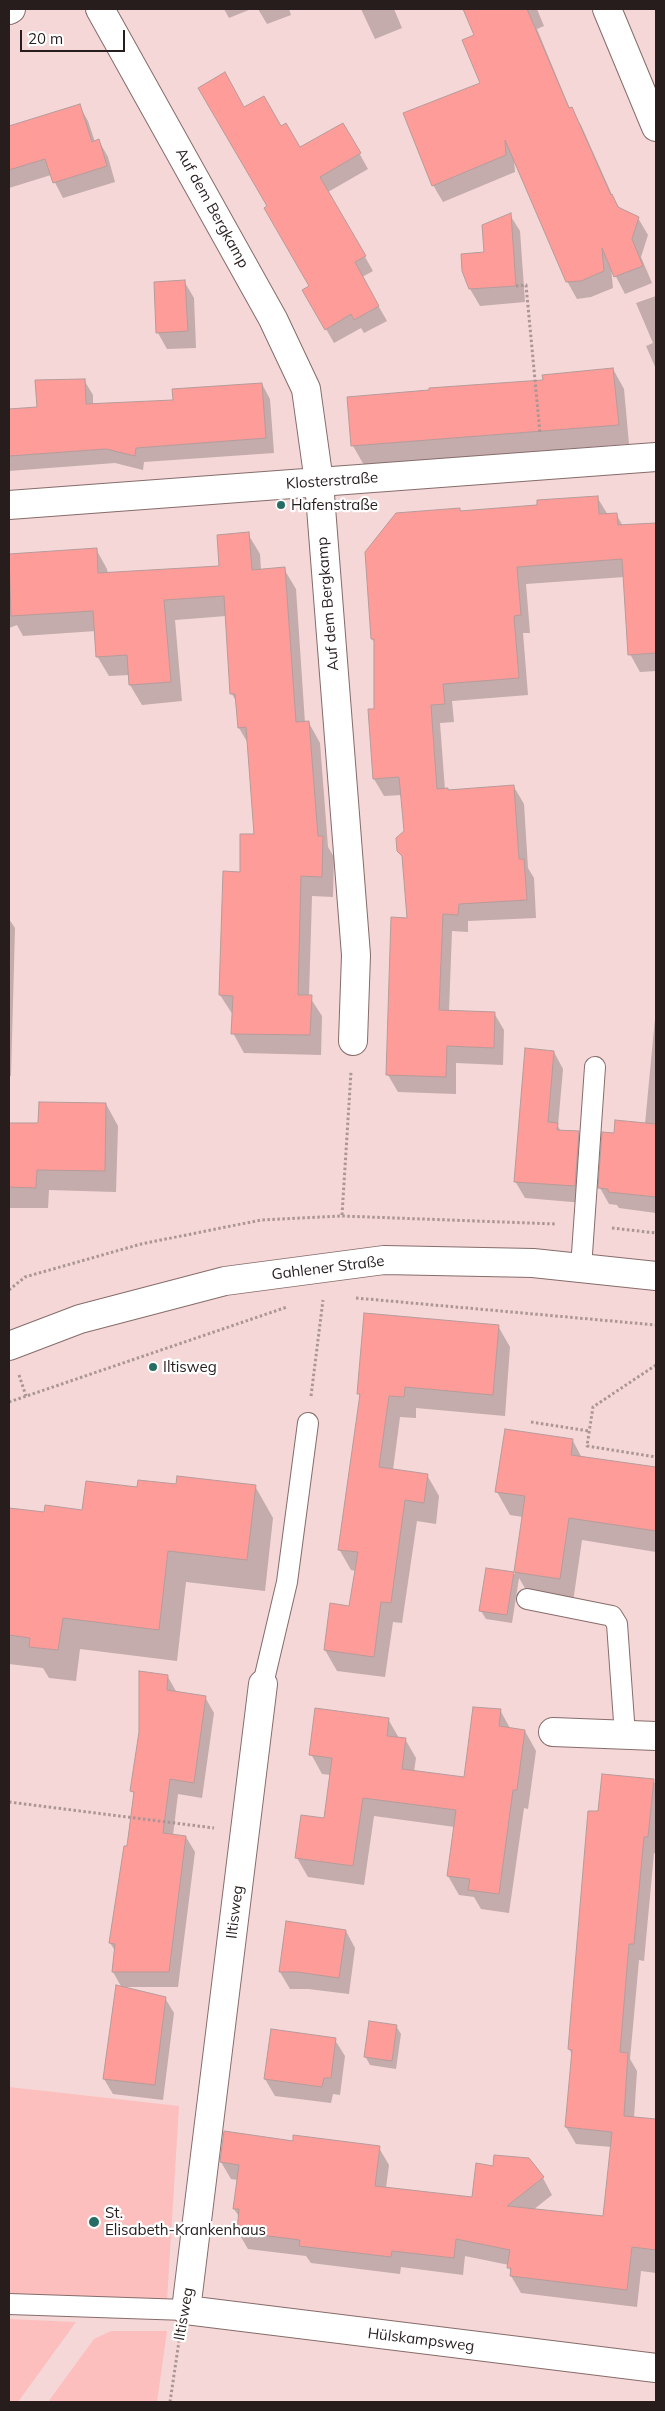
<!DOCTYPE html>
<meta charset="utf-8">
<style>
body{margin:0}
#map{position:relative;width:665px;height:2411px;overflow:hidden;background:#f4d7d6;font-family:Mulish,sans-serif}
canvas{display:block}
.frame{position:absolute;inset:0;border:10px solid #271d1d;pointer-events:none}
.scale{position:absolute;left:20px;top:30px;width:105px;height:22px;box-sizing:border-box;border:2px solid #271d1d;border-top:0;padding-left:6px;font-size:15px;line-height:18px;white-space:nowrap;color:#271d1d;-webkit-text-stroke:4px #fff;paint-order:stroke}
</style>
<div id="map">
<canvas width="665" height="2411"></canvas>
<div class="frame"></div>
<div class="scale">20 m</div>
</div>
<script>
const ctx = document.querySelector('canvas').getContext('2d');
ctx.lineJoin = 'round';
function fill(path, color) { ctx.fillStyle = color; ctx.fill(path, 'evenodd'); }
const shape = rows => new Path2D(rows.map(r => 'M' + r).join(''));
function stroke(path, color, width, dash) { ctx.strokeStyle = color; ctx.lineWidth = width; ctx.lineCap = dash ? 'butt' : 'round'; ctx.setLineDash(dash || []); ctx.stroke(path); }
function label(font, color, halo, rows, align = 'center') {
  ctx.font = font + ' Mulish,sans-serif'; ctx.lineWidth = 4.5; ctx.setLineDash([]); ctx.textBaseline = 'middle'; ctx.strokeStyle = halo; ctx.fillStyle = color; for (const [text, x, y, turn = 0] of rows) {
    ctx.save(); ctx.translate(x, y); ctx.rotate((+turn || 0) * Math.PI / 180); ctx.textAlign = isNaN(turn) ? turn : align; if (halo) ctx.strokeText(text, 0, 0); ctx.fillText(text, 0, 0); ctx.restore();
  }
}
const green = shape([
 [9,2087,179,2106,167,2301,9,2294],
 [9,2319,76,2322,18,2402,9,2402],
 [111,2331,167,2331,157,2402,48,2402,94,2339]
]);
const shadow = shape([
 [224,9,251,9,229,18],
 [258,9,289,9,291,15,267,24],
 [361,9,394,9,402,28,375,39],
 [469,9,537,9,544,26,537,29,570,109,581,125,613,197,620,209,638,218,648,235,641,257,652,283,625,294,611,267,613,288,591,297,577,299,567,281,514,159,515,172,443,202,433,185,481,83,476,35],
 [79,105,88,121,95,142,99,141,108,157,115,182,63,198,51,175,9,188,9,128],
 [244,109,281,128,300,149,343,124,368,169,328,192,373,271,362,277,387,321,364,333,361,328,334,343,304,290,311,286,268,207],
 [510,215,520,231,525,302,480,306,470,289,486,253],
 [184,281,194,298,196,348,167,349,158,333],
 [656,296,656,369,646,346,653,343,636,303],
 [613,369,624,389,629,444,364,465,353,446,430,391,544,382],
 [84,380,93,395,93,405,174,401,262,384,270,399,274,453,144,462,143,470,115,463,9,471,9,411,38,408],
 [597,497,608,515,616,514,623,526,656,524,656,671,640,672,630,654,624,577,526,584,530,633,523,633,528,695,452,701,454,722,440,723,445,790,448,792,514,787,524,804,528,868,534,878,536,918,468,921,468,932,452,931,449,1011,494,1013,504,1030,503,1065,456,1063,456,1094,398,1092,388,1075,409,919,404,860,398,850,406,832,402,795,384,796,374,779,375,643,372,639,460,509,461,513,539,506],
 [248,534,260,554,261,570,284,569,296,589,305,723,309,723,320,743,328,847,334,857,333,897,312,896,309,996,322,1016,321,1055,244,1053,233,1033,233,1015,220,995,241,873,255,836,249,745,239,728,237,703,232,694,226,616,175,620,182,701,142,705,130,685,129,675,109,676,97,656,96,631,23,636,17,625,9,628,9,555,96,549,107,569,108,574,221,567],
 [9,887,9,919,15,928,11,1076,9,1076],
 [656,1008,656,1213,619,1208,617,1205,609,1204,600,1188,615,1134,645,1124],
 [554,1052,563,1069,558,1126,561,1132,578,1133,588,1149,584,1203,525,1198,515,1181],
 [106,1104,118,1126,116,1192,49,1190,48,1208,9,1208,9,1124,39,1125],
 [498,1326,510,1347,505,1416,416,1408,416,1418,400,1417,393,1470,427,1475,439,1496,436,1524,417,1521,402,1623,393,1622,385,1677,337,1671,325,1650,350,1608,356,1571,351,1570,339,1549,361,1397,359,1394],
 [573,1441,582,1458,656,1469,656,1552,582,1540,573,1602,529,1595,519,1578,512,1623,486,1619,481,1611,487,1569,515,1574,523,1517,510,1515,497,1492],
 [178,1485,255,1486,273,1518,265,1591,186,1582,177,1661,80,1649,76,1681,49,1678,43,1668,9,1664,9,1509,45,1514,84,1511,138,1488],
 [168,1677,177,1693,205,1697,214,1713,202,1798,178,1794,173,1835,186,1837,195,1852,178,1987,124,1987,165,1998,174,2013,163,2100,113,2094,104,2079,122,1988,113,1972,116,1952,110,1943,128,1848,135,1796,132,1791],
 [500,1710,511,1730,525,1731,536,1751,528,1809,524,1808,509,1913,481,1909,474,1897,459,1895,448,1876,455,1827,374,1816,364,1885,308,1877,297,1858,325,1820,331,1775,322,1774,311,1754,388,1719,399,1738,405,1739,416,1758,414,1772,465,1779],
 [653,1780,656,1785,656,1854,654,1853,644,1961,639,1960,630,2059,637,2071,634,2118,656,2120,656,2273,641,2271,637,2307,521,2293,511,2276,509,2265,465,2256,463,2275,401,2267,400,2274,311,2263,306,2256,248,2249,238,2232,240,2218,234,2209,238,2180,231,2179,221,2162,294,2142,379,2148,389,2165,386,2188,473,2199,543,2178,552,2195,533,2210,604,2218,612,2147,576,2144,566,2127,572,2054,569,2049,599,1813],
 [346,1931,355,1948,349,1994,308,1989,290,1989,280,1972],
 [396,2026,401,2034,396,2069,370,2065,365,2056],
 [272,2031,335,2040,345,2056,340,2095,333,2094,331,2103,275,2096,265,2079]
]);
const building = shape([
 [463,9,527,9,569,108,572,107,611,195,612,194,618,207,639,217,632,239,643,266,614,277,602,248,604,271,581,281,566,282,505,140,506,155,432,186,403,113,480,83,462,40,474,35,463,9],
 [225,72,244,107,264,96,281,126,286,123,300,147,343,123,361,153,320,177,366,256,355,262,379,306,354,320,351,314,325,330,302,290,309,286,264,208,267,206,198,88,225,72],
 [80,104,92,142,99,139,107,166,53,183,45,159,9,170,9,126,80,104],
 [511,213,516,286,469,289,462,271,461,254,484,252,482,225,511,213],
 [185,280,188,331,156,333,154,282,185,280],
 [613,368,619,425,351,446,347,397,429,390,429,388,543,380,542,375,613,368],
 [85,379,86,404,173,400,172,389,262,383,266,438,136,448,135,456,106,449,9,456,9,409,37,407,35,380,85,379],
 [598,496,599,514,617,513,618,525,656,523,656,653,628,655,622,559,517,567,521,615,514,616,519,678,443,684,445,704,431,705,437,789,448,788,448,790,514,785,519,859,524,859,527,900,459,904,458,915,443,914,439,1010,495,1012,494,1048,447,1046,446,1077,386,1075,391,917,407,918,402,856,397,851,396,838,404,831,399,777,373,779,368,709,374,709,374,639,371,639,365,552,396,513,460,508,460,511,537,505,537,500,598,496],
 [249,532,252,570,285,567,296,722,309,721,318,836,323,836,322,877,301,876,298,995,312,995,310,1035,231,1034,233,996,219,995,223,871,240,872,240,834,254,834,246,727,238,728,235,694,230,694,224,596,164,600,171,682,129,685,127,655,96,657,93,611,11,616,9,554,97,548,98,573,219,566,217,535,249,532],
 [525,1048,554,1051,548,1122,558,1123,557,1130,579,1131,575,1186,514,1182,525,1048],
 [39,1102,106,1103,105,1171,37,1170,36,1188,9,1187,9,1123,38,1123,39,1102],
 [615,1120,656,1124,656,1197,608,1192,608,1189,598,1188,602,1132,614,1133,615,1120],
 [364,1313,499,1325,493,1395,405,1387,404,1397,389,1396,379,1467,428,1474,424,1503,405,1500,391,1603,381,1602,374,1657,324,1650,330,1603,349,1606,358,1552,338,1550,360,1394,357,1394,364,1313],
 [505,1429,573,1439,571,1455,656,1467,656,1531,569,1518,560,1579,514,1572,525,1496,495,1492,505,1429],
 [177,1476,256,1485,247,1560,168,1551,159,1630,63,1618,58,1650,29,1647,30,1638,9,1635,9,1508,44,1512,45,1505,82,1510,86,1481,137,1487,138,1480,176,1484,177,1476],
 [486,1568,514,1572,507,1615,479,1611,486,1568],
 [139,1671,168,1675,167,1690,206,1696,194,1783,170,1779,163,1833,186,1836,169,1972,112,1972,115,1944,109,1943,124,1846,127,1846,134,1792,130,1791,139,1732,139,1671],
 [473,1707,501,1709,499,1726,525,1730,517,1790,513,1790,499,1894,468,1890,470,1879,447,1876,456,1810,363,1798,353,1866,295,1858,301,1815,324,1818,332,1758,309,1755,315,1708,389,1718,387,1736,406,1738,402,1769,464,1777,473,1707],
 [602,1774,654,1779,648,1837,644,1837,634,1944,629,1944,620,2052,628,2053,624,2116,656,2119,656,2250,632,2247,627,2290,510,2276,511,2268,507,2268,510,2250,456,2239,454,2258,392,2251,391,2257,299,2246,300,2240,237,2232,239,2209,233,2209,239,2165,220,2162,224,2131,293,2141,293,2135,380,2146,375,2186,472,2197,476,2163,493,2166,494,2155,529,2158,544,2177,507,2206,603,2216,612,2132,565,2127,572,2050,568,2049,588,1811,598,1811,602,1774],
 [286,1921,346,1930,339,1978,297,1972,279,1972,286,1921],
 [116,1985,166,1997,155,2085,103,2079,116,1985],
 [369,2021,397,2025,392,2061,364,2057,369,2021],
 [271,2029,336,2038,331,2078,324,2078,322,2087,264,2079,271,2029]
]);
const path = shape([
 [516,286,526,285,540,433],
 [342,1215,351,1072],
 [612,1228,656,1233],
 [9,1290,25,1277,141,1244,261,1220,342,1216,556,1224],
 [356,1298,656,1325],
 [656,1365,593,1407,587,1446,656,1457],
 [19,1375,26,1396],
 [311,1396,323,1300],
 [9,1402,287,1307],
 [531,1422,589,1431],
 [9,1802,214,1828],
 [170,2402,179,2341]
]);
const service = shape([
 [581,1268,595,1067],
 [527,1599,612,1616,617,1624,625,1735],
 [263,1684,287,1582,308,1423],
 [9,2304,186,2310]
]);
const minor = shape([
 [100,9,273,319,306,389,319,482,356,955,353,1041],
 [607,9,656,127],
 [9,10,11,9],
 [9,505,656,457],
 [263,1684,186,2310,656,2368],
 [553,1732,656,1736]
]);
const secondary = shape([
 [9,1346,80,1319,225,1281,384,1260,533,1263,656,1276]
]);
const markers = [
 [281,505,5,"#256d63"],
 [153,1367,5,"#256d63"],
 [94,2222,6,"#256d63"]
];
const streetNames = [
 ["Auf dem Bergkamp",212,208,61],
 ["Klosterstraße",332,481,-4],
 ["Auf dem Bergkamp",328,604,-95],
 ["Gahlener Straße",328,1268,-7],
 ["Iltisweg",235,1912,-83],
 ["Iltisweg",184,2314,-80],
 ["Hülskampsweg",421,2340,7]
];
const poiNames = [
 ["Hafenstraße",291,505],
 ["Iltisweg",163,1367],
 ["St.",105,2213],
 ["Elisabeth-Krankenhaus",105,2230]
];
fill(green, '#fdbfbd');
fill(shadow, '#0003');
fill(building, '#fe9c9a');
stroke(building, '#b69b9a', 1);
stroke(service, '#866c6b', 22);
stroke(minor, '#866c6b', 30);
stroke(secondary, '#866c6b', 30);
stroke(path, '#ac9695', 3, [2.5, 2.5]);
stroke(service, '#fff', 20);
stroke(minor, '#fff', 28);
stroke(secondary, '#fff', 28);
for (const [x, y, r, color] of markers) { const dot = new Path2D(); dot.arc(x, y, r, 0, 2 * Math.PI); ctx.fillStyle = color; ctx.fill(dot); stroke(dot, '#fff', 2); }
label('15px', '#271d1d', '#fff', streetNames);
label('15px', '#271d1d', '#fff', poiNames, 'left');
</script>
